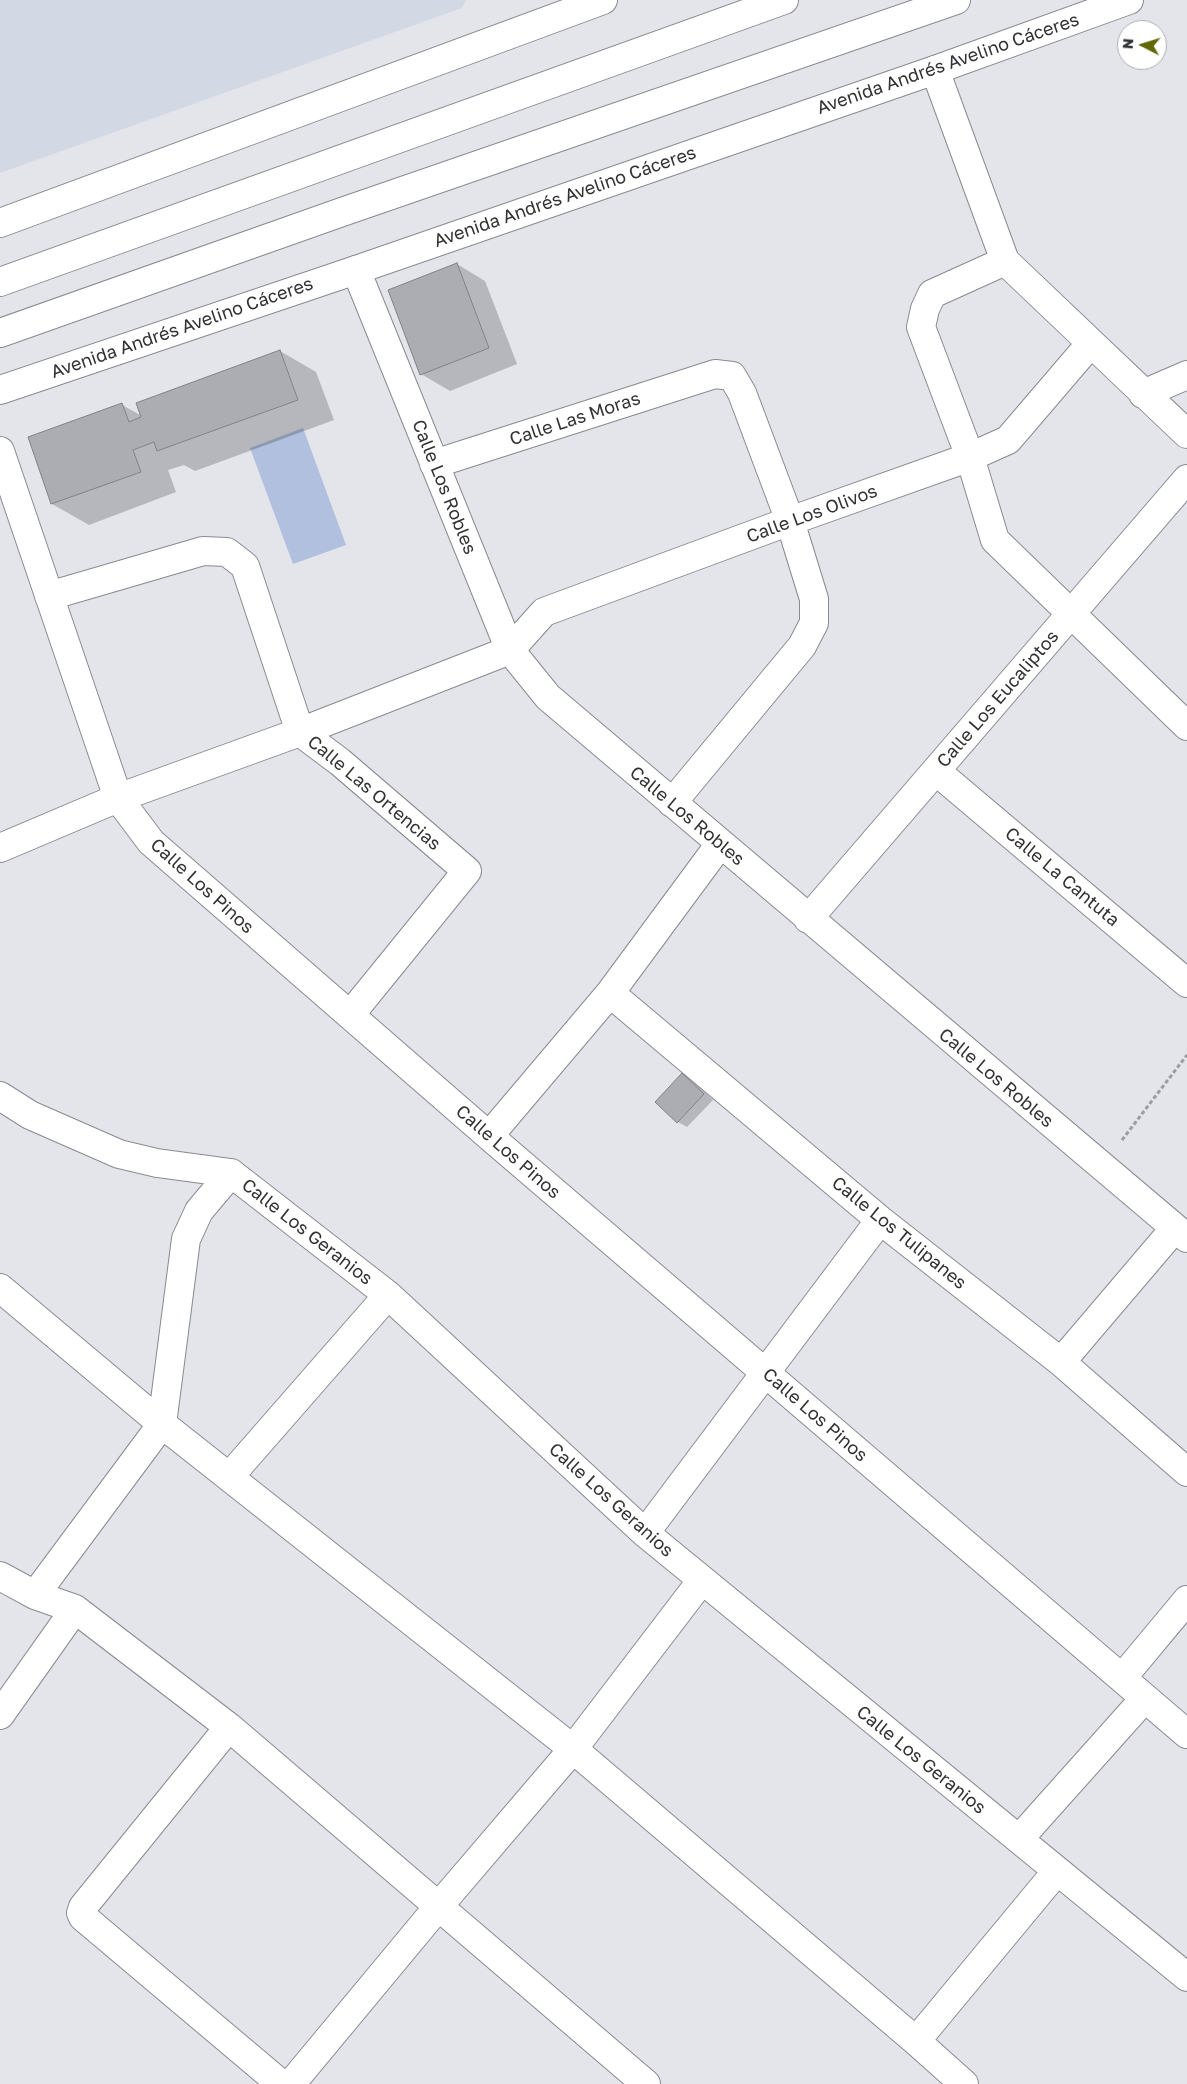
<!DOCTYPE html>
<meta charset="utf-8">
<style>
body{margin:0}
#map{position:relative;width:1187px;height:2084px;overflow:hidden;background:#e3e5eb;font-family:"Golos Text",sans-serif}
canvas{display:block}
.north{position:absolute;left:1117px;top:20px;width:50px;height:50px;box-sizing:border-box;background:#fff;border:1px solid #acadae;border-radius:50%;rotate:275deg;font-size:14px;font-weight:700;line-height:20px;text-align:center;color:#303234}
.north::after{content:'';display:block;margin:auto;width:18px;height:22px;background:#626707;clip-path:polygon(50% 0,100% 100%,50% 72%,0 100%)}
</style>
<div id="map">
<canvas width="1187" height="2084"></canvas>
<div class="north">N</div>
</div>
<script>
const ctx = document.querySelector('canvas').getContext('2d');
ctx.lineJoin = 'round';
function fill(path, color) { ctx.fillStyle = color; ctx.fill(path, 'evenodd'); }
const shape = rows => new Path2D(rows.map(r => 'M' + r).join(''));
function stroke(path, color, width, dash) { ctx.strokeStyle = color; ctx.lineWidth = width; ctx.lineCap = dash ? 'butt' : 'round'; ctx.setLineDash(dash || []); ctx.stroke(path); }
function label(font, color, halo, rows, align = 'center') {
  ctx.font = font + ' "Golos Text",sans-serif'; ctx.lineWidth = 4.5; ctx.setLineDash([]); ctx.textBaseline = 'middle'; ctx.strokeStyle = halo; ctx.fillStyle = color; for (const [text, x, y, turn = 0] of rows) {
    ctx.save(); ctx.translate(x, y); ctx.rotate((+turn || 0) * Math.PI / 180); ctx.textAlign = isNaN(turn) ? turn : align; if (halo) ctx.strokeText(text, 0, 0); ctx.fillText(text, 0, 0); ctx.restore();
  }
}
const built = shape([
 [0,0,466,0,462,8,0,173]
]);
const green = shape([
 [303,428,346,545,293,564,250,448]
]);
const shadow = shape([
 [457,264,485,281,517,364,450,391,421,374],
 [280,351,316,372,334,420,195,471,184,465,168,470,176,492,89,525,52,504,29,438,122,405,142,416],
 [683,1074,692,1080,713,1100,687,1127,678,1122]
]);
const building = shape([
 [457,263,489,348,420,375,388,290,457,263],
 [280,350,298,400,157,451,154,442,133,450,141,472,51,504,28,437,122,403,129,422,141,417,136,403,280,350],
 [682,1073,704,1094,677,1123,655,1102,682,1073]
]);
const path = shape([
 [1122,1140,1187,1055]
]);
const street = shape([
 [935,70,1005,261,1187,434],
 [1005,261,932,294,925,309,921,327,970,457,995,540,1187,726],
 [356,270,510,650,548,697,1187,1238],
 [1143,394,1187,375],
 [0,451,118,798,151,842,489,1136,1187,1734],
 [434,464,715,374,732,376,742,393,790,521,814,599,814,623,802,646,672,803],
 [49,596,203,551,227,552,245,566,300,732,340,762,467,871,350,1015],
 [936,771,1187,983],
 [0,848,118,798,300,732,510,650,544,612,790,521,970,457,1008,440,1091,343],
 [808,919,1187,479],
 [610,993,880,1220,1061,1362,1187,1472],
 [0,1096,30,1115,119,1154,157,1163,231,1173,388,1295,645,1533,1187,1977],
 [489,1136,610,993,720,844],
 [0,1288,162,1424,573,1749,916,2041,964,2084],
 [1061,1362,1175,1228],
 [229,1477,388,1295],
 [645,1533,880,1220],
 [0,1576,35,1595,75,1609,229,1727,646,2084],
 [35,1595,162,1424,186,1239,199,1211,231,1173],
 [1122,1678,1187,1600],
 [0,1715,75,1609],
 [229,1727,83,1907,81,1913,83,1917,281,2084],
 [1019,1839,1145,1698],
 [916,2041,1057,1871],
 [291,2084,438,1907,573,1749,702,1580]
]);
const secondary = shape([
 [0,223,603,0],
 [0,282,784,0],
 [0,333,342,212,956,0],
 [0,390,356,270,935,70,1129,0]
]);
const streetNames = [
 ["Avenida Andrés Avelino Cáceres",948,64,-19],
 ["Avenida Andrés Avelino Cáceres",565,197,-19],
 ["Avenida Andrés Avelino Cáceres",182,328,-19],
 ["Calle Las Moras",575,419,-18],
 ["Calle Los Robles",444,487,68],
 ["Calle Los Olivos",812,514,-20],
 ["Calle Los Eucaliptos",998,699,-49],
 ["Calle Las Ortencias",374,793,40],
 ["Calle Los Robles",687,816,40],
 ["Calle La Cantuta",1062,877,40],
 ["Calle Los Pinos",202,886,42],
 ["Calle Los Robles",996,1078,40],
 ["Calle Los Pinos",508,1152,41],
 ["Calle Los Geranios",307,1232,38],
 ["Calle Los Tulipanes",899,1233,39],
 ["Calle Los Pinos",815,1415,41],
 ["Calle Los Geranios",611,1500,42],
 ["Calle Los Geranios",921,1760,39]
];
fill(built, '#d2d9e4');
fill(green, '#b0c0de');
fill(shadow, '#0003');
fill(building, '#abadb3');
stroke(building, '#808287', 1);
stroke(street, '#888b90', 30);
stroke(secondary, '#888b90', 30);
stroke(path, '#9b9da2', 3, [4, 2.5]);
stroke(street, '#fff', 28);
stroke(secondary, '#fff', 28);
label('18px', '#303234', '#fff', streetNames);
</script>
